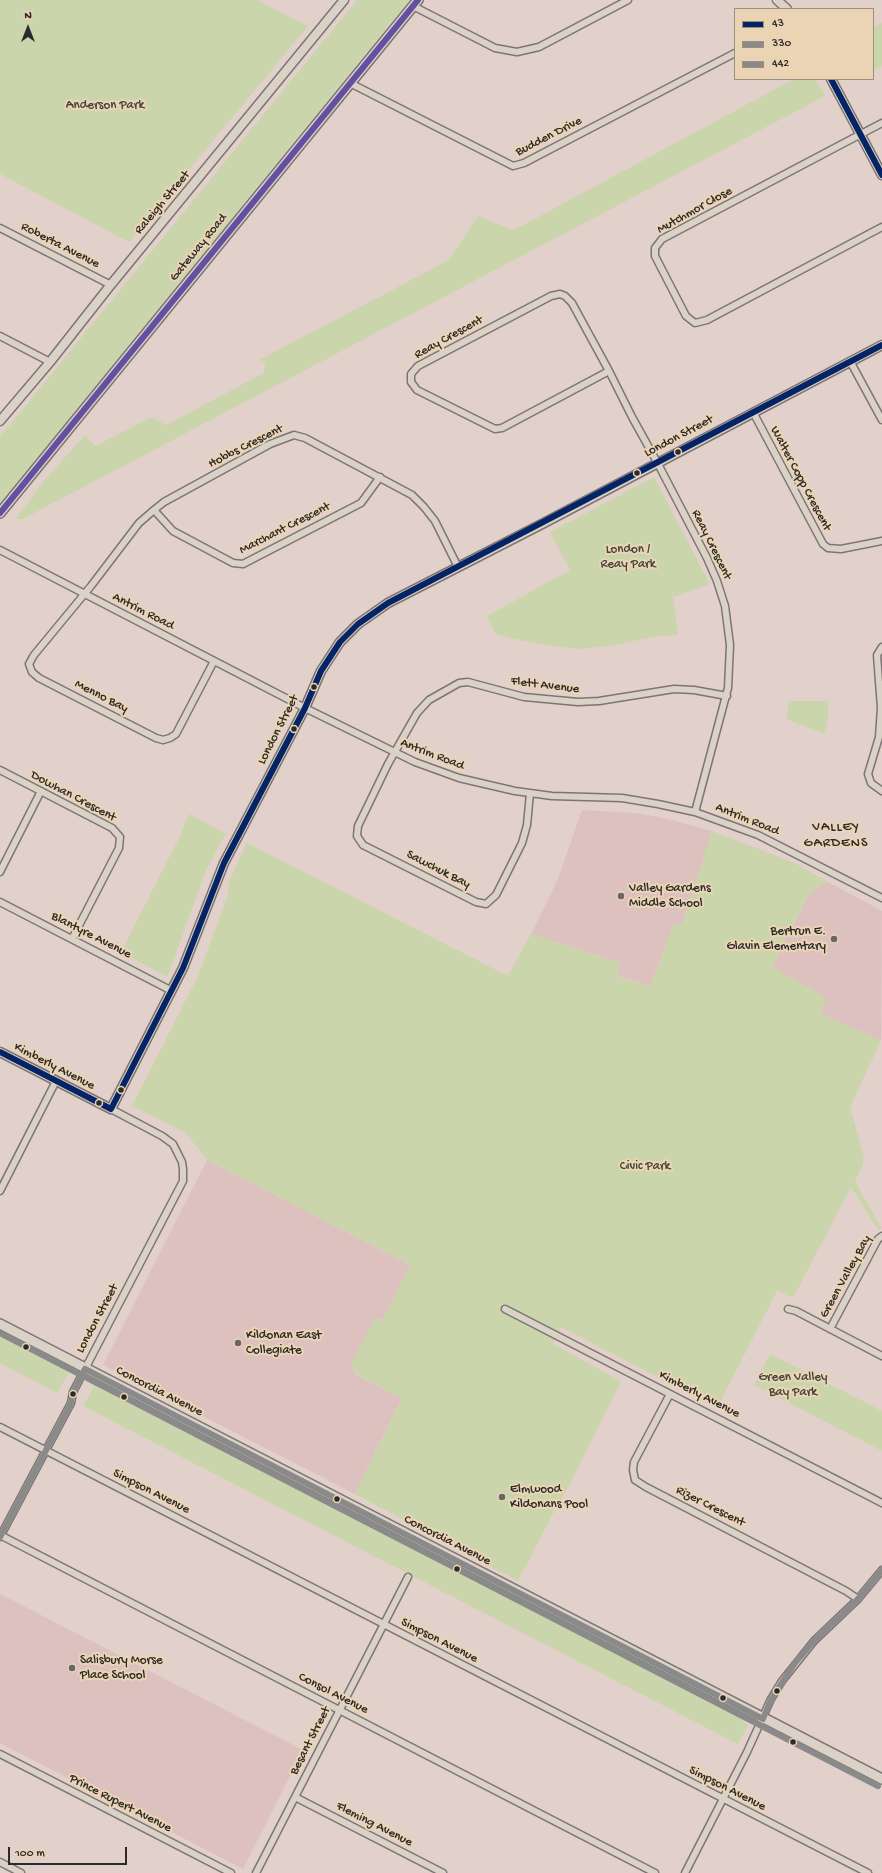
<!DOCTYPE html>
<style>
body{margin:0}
#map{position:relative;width:882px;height:1873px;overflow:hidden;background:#e2d0ca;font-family:"Gochi Hand",sans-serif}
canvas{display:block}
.legend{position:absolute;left:734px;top:8px;width:140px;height:72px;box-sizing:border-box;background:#ebd4b4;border:1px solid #9e907d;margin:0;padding:5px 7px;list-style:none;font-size:12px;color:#2b2b2b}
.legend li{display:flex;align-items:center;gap:8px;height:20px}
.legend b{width:20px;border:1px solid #9e907d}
.north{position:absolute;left:8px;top:8px;width:40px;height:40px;-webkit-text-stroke:3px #ebd4b4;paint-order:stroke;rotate:0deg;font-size:11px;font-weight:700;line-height:16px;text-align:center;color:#2b2b2b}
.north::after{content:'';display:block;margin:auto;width:14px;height:18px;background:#2b2b2b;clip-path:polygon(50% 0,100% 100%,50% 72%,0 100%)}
.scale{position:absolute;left:8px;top:1847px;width:119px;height:18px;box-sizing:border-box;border:2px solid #2b2b2b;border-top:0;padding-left:5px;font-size:12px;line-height:14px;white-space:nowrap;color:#2b2b2b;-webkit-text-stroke:3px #ebd4b4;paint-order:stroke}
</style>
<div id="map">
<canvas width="882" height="1873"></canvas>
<ul class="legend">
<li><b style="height:5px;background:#052465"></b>43</li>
<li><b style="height:5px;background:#8a8a8a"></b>330</li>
<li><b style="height:5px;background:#8a8a8a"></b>442</li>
</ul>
<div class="north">N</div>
<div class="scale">100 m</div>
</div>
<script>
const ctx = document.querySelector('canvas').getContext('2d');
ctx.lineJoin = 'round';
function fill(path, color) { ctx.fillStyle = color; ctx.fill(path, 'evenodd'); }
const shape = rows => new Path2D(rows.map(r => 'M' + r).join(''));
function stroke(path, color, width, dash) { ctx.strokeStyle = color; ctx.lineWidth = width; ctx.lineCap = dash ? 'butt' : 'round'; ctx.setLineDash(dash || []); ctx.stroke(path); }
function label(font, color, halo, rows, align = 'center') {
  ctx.font = font + ' "Gochi Hand",sans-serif'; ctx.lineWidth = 4; ctx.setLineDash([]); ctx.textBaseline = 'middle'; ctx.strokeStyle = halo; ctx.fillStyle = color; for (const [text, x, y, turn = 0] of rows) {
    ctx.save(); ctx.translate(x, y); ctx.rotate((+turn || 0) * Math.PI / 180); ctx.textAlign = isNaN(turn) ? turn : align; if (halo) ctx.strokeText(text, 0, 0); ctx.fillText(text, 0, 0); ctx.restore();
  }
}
const built = shape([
 [582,810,635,813,668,819,712,831,683,923,673,926,651,986,617,976,621,963,531,934,558,879],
 [828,882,882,911,881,1041,820,1013,772,967,811,891],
 [207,1160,410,1265,382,1322,378,1318,376,1320,354,1374,402,1398,355,1494,103,1365],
 [0,1594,303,1750,243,1869,0,1743]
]);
const green = shape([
 [0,0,257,0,308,26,129,242,0,174],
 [357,0,409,0,0,503,0,437],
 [882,23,882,66,873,70,873,28],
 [794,79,816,79,825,96,23,519,16,519,42,483,85,435,95,446,152,417,166,425,264,373,265,362,259,360,449,260,478,216,514,230],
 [654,477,710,584,673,597,678,635,657,636,614,645,582,649,554,646,515,639,496,634,487,616,570,570,550,532],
 [789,701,828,701,828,718,824,734,786,719],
 [189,814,226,834,207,868,167,977,121,952,179,838],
 [712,831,795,863,828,882,811,891,772,967,822,995,826,1000,820,1013,881,1041,850,1107,864,1157,862,1166,855,1181,881,1228,878,1230,851,1187,793,1298,777,1291,717,1408,561,1327,553,1344,621,1381,564,1495,560,1500,518,1581,355,1494,402,1398,354,1373,351,1364,375,1318,382,1321,410,1265,207,1160,185,1132,132,1106,198,976,219,920,228,894,229,881,247,843,508,976,531,934,621,963,617,977,650,986,673,925,683,923,688,906,687,905,691,897],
 [0,1332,71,1369,57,1393,0,1363],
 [770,1354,882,1411,882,1451,754,1385],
 [94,1386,425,1552,429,1558,456,1572,458,1569,744,1716,742,1721,748,1725,738,1744,83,1406]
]);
const minor = shape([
 [413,6,495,48,517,52,539,47,628,0],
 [350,83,513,166,524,163,735,53],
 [882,123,662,239,655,248,655,256,686,316,695,323,707,320,882,227],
 [0,228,111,285],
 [0,336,50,362],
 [850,361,882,420],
 [609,371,502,428,495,429,417,390,411,382,411,374,418,366,551,296,560,294,565,296,572,303,609,371,632,417,657,462,707,558,717,581,725,606,730,645,728,688,695,812],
 [753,412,823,544,828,548,841,549,882,541],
 [154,510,173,531,233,563,243,564,361,503,380,477],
 [0,550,305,708,415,762,459,778,515,791,552,796,622,798,658,804,695,812,758,835,882,898],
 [882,647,877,655,881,708,879,737,868,774,871,783,882,791],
 [214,661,176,734,170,738,163,740,156,738,39,678,32,672,29,664,34,655,91,586,139,523,154,510,164,502,270,444,294,435,305,438,412,495,424,507,435,521,458,567],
 [0,770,112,828,120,837,119,848,72,939],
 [530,793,527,825,522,843,496,895,486,904,476,902,363,845,357,836,358,826,388,764,417,713,429,700,459,683,468,682,524,697,578,702,599,701,674,689,694,690,727,696],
 [0,872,41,791],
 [0,902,172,991],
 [0,1191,56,1081],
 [505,1309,882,1503],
 [788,1309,796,1311,882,1356],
 [830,1329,878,1239,882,1236],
 [670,1394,634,1462,633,1470,635,1480,646,1487,846,1591,858,1599],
 [0,1427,868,1873],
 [0,1535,655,1873],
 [0,1537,71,1403,73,1392,183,1181,183,1169,182,1162,173,1144,162,1136,111,1109],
 [0,1754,231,1873],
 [295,1797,443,1873],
 [0,1862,21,1873],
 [256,1873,408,1577],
 [685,1873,747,1752,771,1699,782,1681,814,1641,858,1599,882,1570]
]);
const tertiary = shape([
 [777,0,787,9],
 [831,79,882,175],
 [0,421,50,362,109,287,344,0],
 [0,1052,111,1109,183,968,224,863,305,708,321,671,340,642,358,624,388,603,542,524,882,345]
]);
const secondary = shape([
 [0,513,418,0],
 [0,1324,882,1779]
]);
const bus1 = shape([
 [831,79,882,175],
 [0,1052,111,1109],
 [111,1109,183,968,224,863,305,708,321,671,340,642,358,624,388,603,882,345]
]);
const bus2 = shape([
 [85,1369,763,1719],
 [0,1537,71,1403,73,1392,85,1369],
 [763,1719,771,1699,795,1663,814,1641,858,1599,882,1570]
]);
const bus3 = shape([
 [0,1333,878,1786]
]);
const bus4 = shape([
 [0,513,418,0]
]);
const markers = [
 [678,452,3.5,"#2b2b2b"],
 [637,473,3.5,"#2b2b2b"],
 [314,687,3.5,"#2b2b2b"],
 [294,729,3.5,"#2b2b2b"],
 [621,896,4,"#6b6563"],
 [834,939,4,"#6b6563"],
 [121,1090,3.5,"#2b2b2b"],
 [99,1103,3.5,"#2b2b2b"],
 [238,1343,4,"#6b6563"],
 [26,1347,3.5,"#2b2b2b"],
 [73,1394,3.5,"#2b2b2b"],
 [124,1397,3.5,"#2b2b2b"],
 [502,1497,4,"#6b6563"],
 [337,1499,3.5,"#2b2b2b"],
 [457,1569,3.5,"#2b2b2b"],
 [72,1668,4,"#6b6563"],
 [777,1691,3.5,"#2b2b2b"],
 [723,1698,3.5,"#2b2b2b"],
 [793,1742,3.5,"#2b2b2b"]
];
const parkNames = [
 ["Anderson Park",105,106],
 ["London /",628,550],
 ["Reay Park",628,565],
 ["Civic Park",645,1167],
 ["Green Valley",793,1378],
 ["Bay Park",793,1393]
];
const streetNames = [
 ["Budden Drive",549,137,-27],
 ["Raleigh Street",163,203,-50],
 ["Mutchmor Close",695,211,-29],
 ["Roberta Avenue",60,246,27],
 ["Gateway Road",199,248,-51],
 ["Reay Crescent",449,338,-29],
 ["London Street",679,437,-28],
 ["Hobbs Crescent",246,447,-27],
 ["Walter Copp Crescent",800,479,62],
 ["Marchant Crescent",285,529,-27],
 ["Reay Crescent",711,545,64],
 ["Antrim Road",143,612,27],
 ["Flett Avenue",545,686,7],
 ["Menno Bay",101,697,27],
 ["London Street",279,730,-63],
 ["Antrim Road",432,755,21],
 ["Dowhan Crescent",73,797,28],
 ["Antrim Road",747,820,22],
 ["Sawchuk Bay",438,870,27],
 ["Blantyre Avenue",91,936,27],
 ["Kimberly Avenue",54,1067,27],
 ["Green Valley Bay",846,1277,-61],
 ["London Street",98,1319,-62],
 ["Concordia Avenue",159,1392,27],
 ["Kimberly Avenue",699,1395,27],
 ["Simpson Avenue",151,1492,27],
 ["Rizer Crescent",710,1507,27],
 ["Concordia Avenue",447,1541,27],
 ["Simpson Avenue",439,1641,27],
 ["Consol Avenue",333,1694,27],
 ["Besant Street",311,1741,-63],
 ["Simpson Avenue",727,1789,27],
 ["Prince Rupert Avenue",120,1804,27],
 ["Fleming Avenue",374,1825,27]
];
const poiNames = [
 ["Valley Gardens",629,889],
 ["Middle School",629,904],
 ["Bertrun E.",826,932,"right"],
 ["Glavin Elementary",826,947,"right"],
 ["Kildonan East",246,1336],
 ["Collegiate",246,1351],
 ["Elmwood",510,1490],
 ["Kildonans Pool",510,1505],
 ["Salisbury Morse",80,1661],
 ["Place School",80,1676]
];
const neighbourhoodNames = [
 ["VALLEY",836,828],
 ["GARDENS",836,844]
];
fill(built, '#ddc1bf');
fill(green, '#cbd5ac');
stroke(minor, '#7d7573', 9);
stroke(tertiary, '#7d7573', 11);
stroke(secondary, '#7d7573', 12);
stroke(minor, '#dad1c7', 6);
stroke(tertiary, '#dad1c7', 8);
stroke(secondary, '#dad1c7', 9);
stroke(bus1, '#052465', 6);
stroke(bus2, '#8a8a8a', 6);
stroke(bus3, '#8a8a8a', 6);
stroke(bus4, '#6450a1', 6);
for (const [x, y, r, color] of markers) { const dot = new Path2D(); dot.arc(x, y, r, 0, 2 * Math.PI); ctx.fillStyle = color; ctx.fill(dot); stroke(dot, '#ebd4b4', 1.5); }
label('13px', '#40453b', '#ebd4b4', parkNames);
label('13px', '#2b2b2b', '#ebd4b4', streetNames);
label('13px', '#2b2b2b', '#ebd4b4', poiNames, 'left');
ctx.letterSpacing = '1px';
label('14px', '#2b2b2b', '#ebd4b4', neighbourhoodNames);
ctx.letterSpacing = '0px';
</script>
